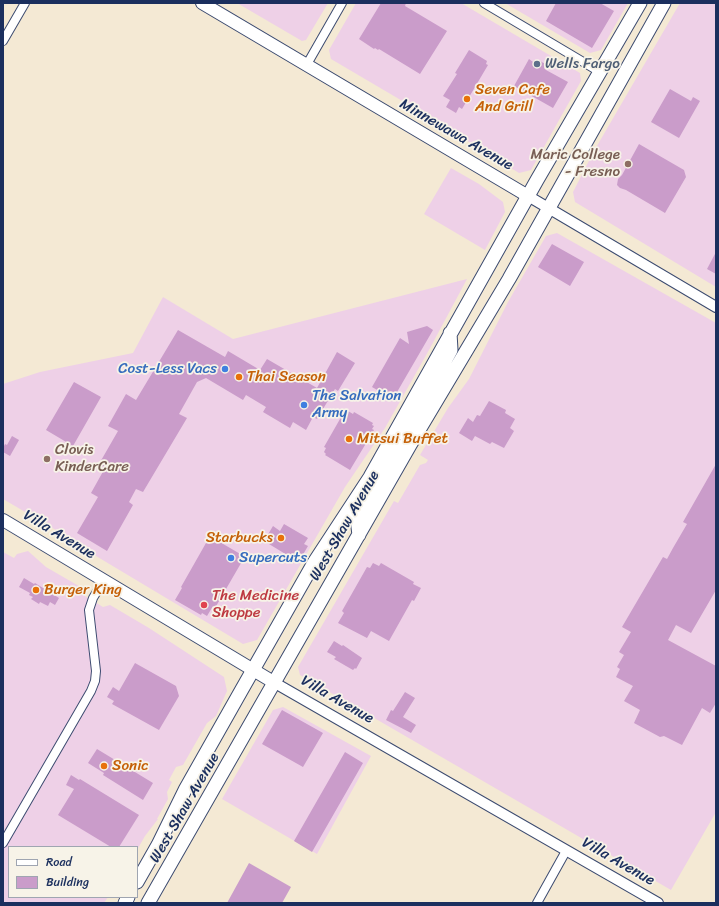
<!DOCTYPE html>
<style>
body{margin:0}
#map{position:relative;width:719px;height:906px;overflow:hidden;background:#f4e9d4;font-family:Sriracha,sans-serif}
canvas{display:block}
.frame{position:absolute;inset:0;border:4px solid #1b2f5e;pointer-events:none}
.legend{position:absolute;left:8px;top:846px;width:130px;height:52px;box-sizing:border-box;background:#f7f3e8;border:1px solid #9fa5b1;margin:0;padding:5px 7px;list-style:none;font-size:12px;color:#1b2f5e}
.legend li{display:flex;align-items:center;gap:8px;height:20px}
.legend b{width:20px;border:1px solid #9fa5b1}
</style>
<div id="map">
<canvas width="719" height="906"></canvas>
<div class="frame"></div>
<ul class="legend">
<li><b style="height:5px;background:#fff"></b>Road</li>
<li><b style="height:11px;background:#ca9cca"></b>Building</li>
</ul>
</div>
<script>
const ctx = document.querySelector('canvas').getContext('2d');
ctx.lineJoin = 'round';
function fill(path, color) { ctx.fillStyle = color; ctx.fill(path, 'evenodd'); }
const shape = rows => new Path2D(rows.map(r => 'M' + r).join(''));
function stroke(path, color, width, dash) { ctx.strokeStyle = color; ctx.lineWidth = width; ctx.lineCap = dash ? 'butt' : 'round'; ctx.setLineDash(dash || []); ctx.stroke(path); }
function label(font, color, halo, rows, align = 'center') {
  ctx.font = font + ' Sriracha,sans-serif'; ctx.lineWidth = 3.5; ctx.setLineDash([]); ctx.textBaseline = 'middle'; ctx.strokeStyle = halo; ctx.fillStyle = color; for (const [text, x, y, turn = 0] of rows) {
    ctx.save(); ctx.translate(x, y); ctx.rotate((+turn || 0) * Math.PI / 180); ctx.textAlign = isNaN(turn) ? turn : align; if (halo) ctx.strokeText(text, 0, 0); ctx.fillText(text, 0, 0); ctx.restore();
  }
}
const built = shape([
 [237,3,328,3,306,40,302,41],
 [356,3,461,3,580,73,581,81,531,170,519,173,416,109,331,59,329,50],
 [505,3,628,3,601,50,590,53],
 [680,3,716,3,716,287,575,202,573,192,594,151],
 [451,168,479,184,503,202,505,212,485,250,424,214],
 [557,233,716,323,716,812,671,890,300,675,298,667,394,501,398,503,420,465,426,463,428,460,420,455,448,408,469,379,508,302,546,236],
 [467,279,429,350,385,428,345,487,257,640,243,644,91,553,73,540,3,499,3,384,40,372,133,353,163,297,233,339],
 [28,551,46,567,84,589,85,596,103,607,110,605,149,628,224,677,227,691,216,716,207,723,183,765,176,767,169,780,172,782,167,792,168,799,157,819,158,819,145,836,137,850,137,847,9,847,9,897,108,897,104,903,3,903,3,552,14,558,17,554],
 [283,707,371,756,317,854,222,799,273,710]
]);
const building = shape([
 [381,3,406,3,405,6,447,31,420,74,379,49,378,50,375,48,374,49,359,39],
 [556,3,600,3,614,11,592,48,546,21],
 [469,50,487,61,486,64,488,65,462,109,459,107,456,113,446,107,450,100,443,96,457,74,455,73],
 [529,59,537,65,540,61,549,66,546,70,568,82,553,108,514,86],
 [670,89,691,101,693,97,700,101,679,138,651,122],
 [639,144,684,170,686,177,665,213,626,190,620,188,617,185,618,179,622,175],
 [552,244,584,262,570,286,538,267],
 [716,252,716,274,707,269],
 [427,326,433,330,393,399,372,387,400,338,409,344,407,332],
 [178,330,225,357,228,351,260,370,267,359,317,388,337,352,355,363,338,391,335,389,317,419,313,417,306,430,293,422,290,428,263,412,266,407,246,395,243,400,206,378,197,382,179,414,187,418,143,492,136,489,129,502,133,505,107,551,77,533,98,497,91,493,105,468,99,464,118,431,108,426,126,394,136,400],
 [74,382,101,397,73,446,46,430],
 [489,401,506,410,505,413,515,419,510,428,514,431,504,448,492,442,490,444,475,436,472,441,459,433,468,418,473,422,477,415,480,416],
 [348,411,353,414,354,412,373,423,372,425,374,426,372,429,374,430,350,470,325,455,326,454,324,452,326,448,324,447,344,412,347,413],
 [12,436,19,440,10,456,3,452,3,448,5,444,7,445],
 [716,464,716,590,691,633,676,625,668,640,716,666,716,703,710,713,702,708,682,745,664,736,660,737,634,723,640,710,624,701,633,686,616,677,620,669,617,667,624,655,619,652,631,632,622,627,663,557,667,559,673,548,687,524,683,522],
 [284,524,308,538,304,544,308,546,298,563,291,559,292,558,264,541,273,526,280,531],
 [213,538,242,555,241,557,244,558,215,608,213,606,207,616,202,613,201,615,175,600,182,588,181,587,206,543,209,544],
 [373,563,379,566,381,563,414,582,413,584,421,588,414,601,412,600,389,641,371,631,367,638,338,623,344,613,342,611,367,567,370,568],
 [24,578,34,584,35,583,59,598,55,605,50,602,48,606,40,602,39,604,31,599,33,597,29,595,30,593,19,587],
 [334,641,342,646,343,645,362,658,356,669,355,668,353,670,346,666,334,659,336,657,327,652],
 [135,663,176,686,179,696,159,730,112,704,114,701,107,697,113,687,119,691],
 [405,692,415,698,403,717,416,725,411,733,386,720,391,710,393,711],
 [282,710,323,733,303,767,262,744],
 [97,749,153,783,143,800,103,775,104,773,88,763],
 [345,752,363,763,312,852,294,841],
 [71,775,79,780,80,779,139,815,119,847,111,847,58,815,74,789,66,785],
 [249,863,291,887,282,903,227,903]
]);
const minor = shape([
 [484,3,600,72],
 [3,41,25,3],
 [306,66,342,3],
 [3,843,91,691,95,681,96,671,89,610,93,598,104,580],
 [537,903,566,851]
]);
const tertiary = shape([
 [528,196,716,307],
 [275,683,658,903]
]);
const secondary = shape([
 [202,3,528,196],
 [3,520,275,683]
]);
const primary = shape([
 [410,445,407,441,406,435,407,430,451,350,450,333],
 [359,535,357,519,395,452,397,448,395,444,390,440],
 [137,882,158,845,185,790,241,691,315,561,370,477,537,180,640,3],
 [125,903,128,897],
 [148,903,410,445,509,279,664,3]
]);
const markers = [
 [537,64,4,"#5c6f8a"],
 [467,99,4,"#e8710a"],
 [628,164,4,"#8d6e63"],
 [225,369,4,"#3f7fe0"],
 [239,377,4,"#e8710a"],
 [304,405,4,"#3f7fe0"],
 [349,439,4,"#e8710a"],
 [47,459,4,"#8d6e63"],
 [281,538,4,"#e8710a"],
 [231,558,4,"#3f7fe0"],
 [36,590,4,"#e8710a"],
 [204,605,4,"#e0444e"],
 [104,766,4,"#e8710a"]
];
const serviceNames = [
 ["Wells Fargo",545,64]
];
const foodNames = [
 ["Seven Cafe",475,90],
 ["And Grill",475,107],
 ["Thai Season",247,377],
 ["Mitsui Buffet",357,439],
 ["Starbucks",273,538,"right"],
 ["Burger King",44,590],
 ["Sonic",112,766]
];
const streetNames = [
 ["Minnewawa Avenue",456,135,30],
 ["West Shaw Avenue",345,526,-60],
 ["Villa Avenue",59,535,31],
 ["Villa Avenue",337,700,30],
 ["West Shaw Avenue",185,808,-60],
 ["Villa Avenue",618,862,30]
];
const educationNames = [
 ["Maric College",620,155],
 ["- Fresno",620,172],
 ["Clovis",55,450,"left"],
 ["KinderCare",55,467,"left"]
];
const shopNames = [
 ["Cost-Less Vacs",217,369,"right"],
 ["The Salvation",312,396],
 ["Army",312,413],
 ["Supercuts",239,558]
];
const healthNames = [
 ["The Medicine",212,596],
 ["Shoppe",212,613]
];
fill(built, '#eed0e7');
fill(building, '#ca9cca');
stroke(minor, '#3c4b70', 10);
stroke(tertiary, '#3c4b70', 12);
stroke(secondary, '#3c4b70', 14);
stroke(primary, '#3c4b70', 15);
stroke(minor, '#fff', 8);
stroke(tertiary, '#fff', 10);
stroke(secondary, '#fff', 12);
stroke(primary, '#fff', 13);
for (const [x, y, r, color] of markers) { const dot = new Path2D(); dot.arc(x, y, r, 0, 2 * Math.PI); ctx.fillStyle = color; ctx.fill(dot); stroke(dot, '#f7f3e8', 1.5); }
label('15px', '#4e5e75', '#f7f3e8', serviceNames, 'left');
label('15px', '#c56008', '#f7f3e8', foodNames, 'left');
label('15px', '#1b2f5e', '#f7f3e8', streetNames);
label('15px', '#785e54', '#f7f3e8', educationNames, 'right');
label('15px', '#366cbe', '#f7f3e8', shopNames, 'left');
label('15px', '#be3a42', '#f7f3e8', healthNames, 'left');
</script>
